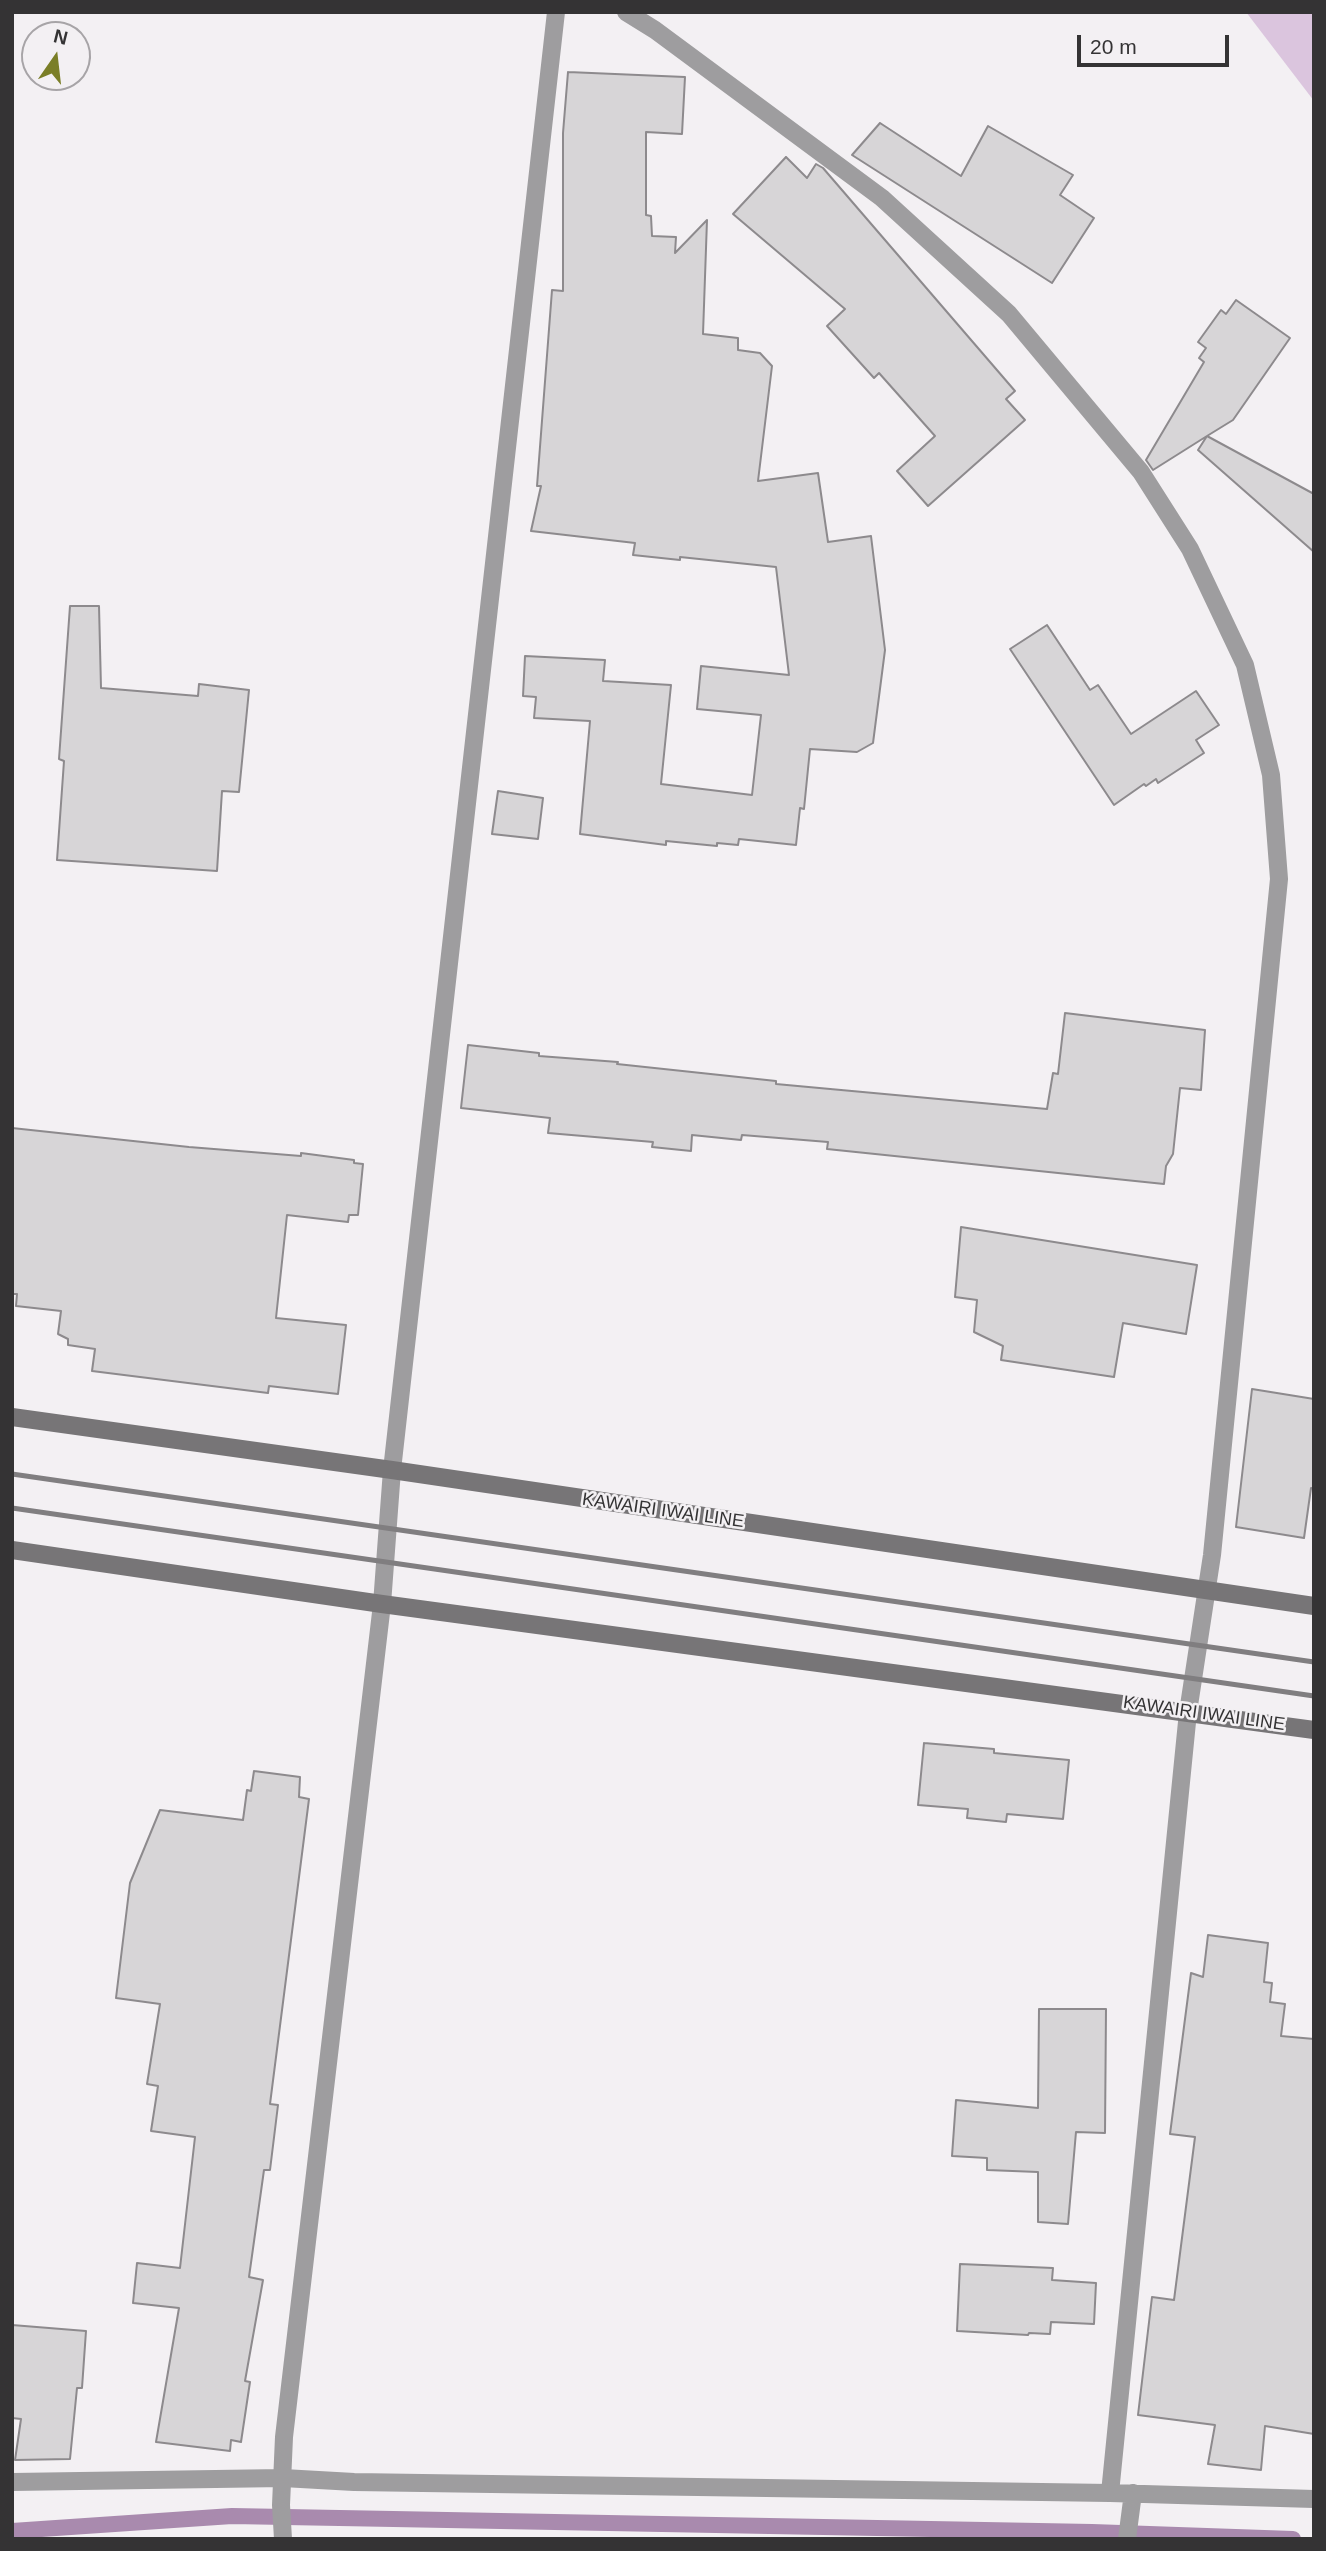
<!DOCTYPE html>
<style>
body{margin:0}
#map{position:relative;width:1326px;height:2551px;overflow:hidden;background:#f3f0f3;font-family:Helvetica,sans-serif}
canvas{display:block}
.frame{position:absolute;inset:0;border:14px solid #343334;pointer-events:none}
.north{position:absolute;left:21px;top:21px;width:70px;height:70px;box-sizing:border-box;background:#f3f0f3;border:2px solid #a7a4a7;border-radius:50%;rotate:14deg;font-size:19px;font-weight:700;line-height:28px;text-align:center;color:#343334}
.north::after{content:'';display:block;margin:auto;width:24px;height:32px;background:#7a7e27;clip-path:polygon(50% 0,100% 100%,50% 72%,0 100%)}
.scale{position:absolute;left:1077px;top:35px;width:152px;height:32px;box-sizing:border-box;border:4px solid #343334;border-top:0;padding-left:9px;font-size:21px;line-height:24px;white-space:nowrap;color:#343334;-webkit-text-stroke:5px #f3f0f3;paint-order:stroke}
</style>
<div id="map">
<canvas width="1326" height="2551"></canvas>
<div class="frame"></div>
<div class="north">N</div>
<div class="scale">20 m</div>
</div>
<script>
const ctx = document.querySelector('canvas').getContext('2d');
ctx.lineJoin = 'round';
function fill(path, color) { ctx.fillStyle = color; ctx.fill(path, 'evenodd'); }
const shape = rows => new Path2D(rows.map(r => 'M' + r).join(''));
function stroke(path, color, width, dash) { ctx.strokeStyle = color; ctx.lineWidth = width; ctx.lineCap = dash ? 'butt' : 'round'; ctx.setLineDash(dash || []); ctx.stroke(path); }
function label(font, color, halo, rows, align = 'center') {
  ctx.font = font + ' Helvetica,sans-serif'; ctx.lineWidth = 5; ctx.setLineDash([]); ctx.textBaseline = 'middle'; ctx.strokeStyle = halo; ctx.fillStyle = color; for (const [text, x, y, turn = 0] of rows) {
    ctx.save(); ctx.translate(x, y); ctx.rotate((+turn || 0) * Math.PI / 180); ctx.textAlign = isNaN(turn) ? turn : align; if (halo) ctx.strokeText(text, 0, 0); ctx.fillText(text, 0, 0); ctx.restore();
  }
}
const green = shape([
 [1246,12,1314,12,1314,101]
]);
const stream = shape([
 [12,2531,232,2516,1092,2532,1293,2539]
]);
const building = shape([
 [568,72,685,77,682,134,646,132,646,215,651,216,652,236,676,237,675,253,707,220,703,334,738,338,738,350,760,353,772,366,758,481,818,473,828,542,871,536,885,650,873,743,857,752,810,749,804,809,800,808,796,845,739,839,738,845,717,843,717,846,666,841,666,845,580,834,590,721,534,718,536,697,523,696,525,656,605,660,603,681,671,685,661,784,752,795,761,715,697,709,701,666,789,675,776,567,680,557,680,560,633,555,635,543,531,531,541,486,537,486,552,290,563,291,563,133,568,72],
 [880,123,961,176,988,126,1073,175,1060,195,1094,218,1052,283,852,155,880,123],
 [786,157,807,178,816,164,823,168,1015,391,1006,399,1025,420,928,506,897,471,935,436,879,373,874,378,827,326,845,309,733,214,786,157],
 [1236,300,1290,338,1233,420,1207,436,1314,494,1314,552,1198,450,1207,436,1153,470,1146,460,1204,362,1199,358,1206,348,1198,342,1221,310,1226,314,1236,300],
 [70,606,99,606,101,688,198,696,199,684,249,690,239,792,222,791,217,871,57,860,64,761,59,759,70,606],
 [1047,625,1090,690,1098,685,1131,734,1196,691,1219,725,1196,740,1204,753,1158,783,1156,779,1146,786,1144,784,1114,805,1010,649,1047,625],
 [498,791,543,798,538,839,492,834,498,791],
 [1065,1013,1205,1030,1201,1090,1180,1088,1173,1154,1166,1166,1164,1184,827,1149,828,1142,742,1135,741,1140,692,1135,691,1151,652,1147,653,1142,548,1133,550,1118,461,1108,468,1045,539,1053,539,1056,618,1062,617,1064,776,1081,776,1084,1047,1109,1053,1073,1058,1074,1065,1013],
 [12,1128,189,1147,301,1156,301,1153,354,1160,354,1163,363,1164,358,1215,349,1215,348,1222,287,1215,276,1318,346,1325,338,1394,269,1386,268,1393,92,1371,95,1349,68,1345,68,1339,58,1334,61,1311,16,1306,17,1294,12,1294,12,1128],
 [961,1227,1197,1265,1186,1334,1123,1323,1114,1377,1001,1360,1003,1346,974,1332,977,1300,955,1297,961,1227],
 [1252,1389,1314,1399,1314,1489,1311,1488,1304,1538,1236,1527,1252,1389],
 [924,1743,994,1749,994,1753,1069,1760,1063,1819,1007,1814,1006,1822,967,1818,968,1809,918,1805,924,1743],
 [254,1771,300,1777,299,1797,309,1799,270,2104,278,2105,270,2170,264,2170,249,2277,263,2280,245,2381,250,2382,241,2442,231,2440,230,2451,156,2442,179,2308,133,2303,137,2263,180,2268,195,2137,151,2131,158,2086,147,2084,160,2004,116,1998,130,1883,160,1810,243,1820,247,1790,251,1791,254,1771],
 [1208,1935,1268,1943,1264,1982,1272,1983,1270,2002,1285,2004,1281,2036,1314,2039,1314,2434,1265,2426,1261,2470,1208,2464,1215,2425,1138,2415,1152,2297,1174,2300,1195,2137,1170,2134,1191,1973,1203,1977,1208,1935],
 [1039,2009,1106,2009,1105,2133,1076,2132,1068,2224,1038,2222,1038,2172,987,2170,987,2158,952,2156,956,2100,1038,2108,1039,2009],
 [960,2264,1053,2268,1052,2280,1096,2283,1094,2324,1051,2322,1050,2334,1029,2333,1028,2335,957,2331,960,2264],
 [12,2325,86,2331,82,2388,77,2388,70,2459,15,2460,21,2419,12,2418,12,2325]
]);
const street = shape([
 [626,12,655,30,882,198,1009,314,1141,472,1190,549,1245,665,1271,775,1279,879,1212,1555,1188,1712,1110,2493],
 [12,2482,283,2478,354,2482,1110,2493,1314,2499],
 [283,2539,281,2505,284,2437,382,1604,392,1470,556,12],
 [1127,2539,1133,2493]
]);
const secondary = shape([
 [12,1417,392,1470,1314,1606],
 [12,1550,382,1604,1314,1730]
]);
const rail = shape([
 [12,1474,1314,1662],
 [12,1508,1314,1696]
]);
const streetNames = [
 ["KAWAIRI IWAI LINE",663,1511,8],
 ["KAWAIRI IWAI LINE",1204,1714,8]
];
fill(green, '#dbc5de');
stroke(stream, '#a98aae', 16);
fill(building, '#d7d5d7');
stroke(building, '#8d8a8d', 2);
stroke(street, '#9e9d9f', 18);
stroke(secondary, '#777577', 18);
stroke(rail, '#807e80', 5);
label('18px', '#343334', '#f3f0f3', streetNames);
</script>
